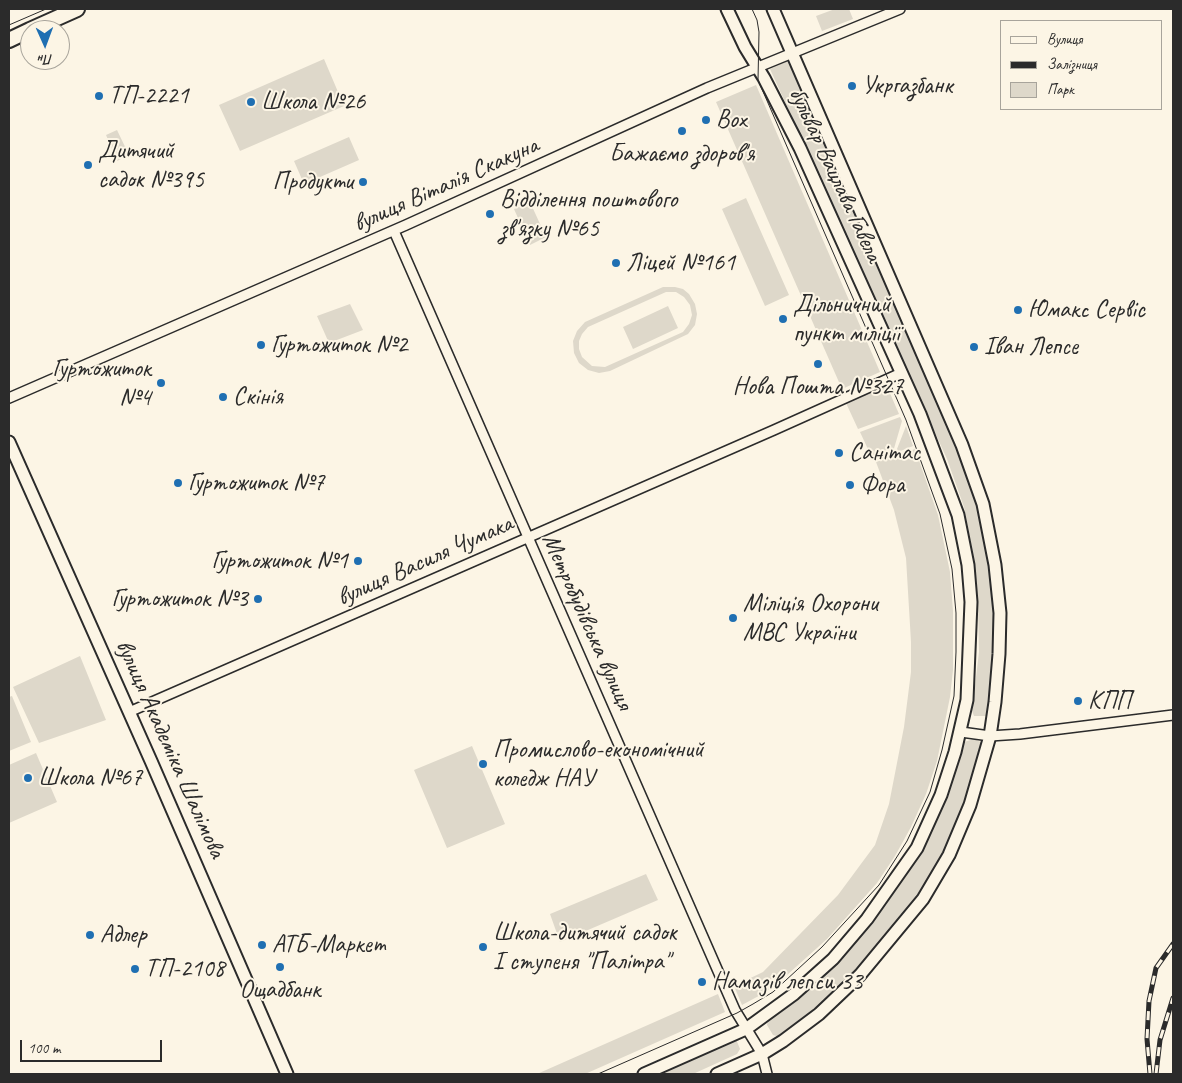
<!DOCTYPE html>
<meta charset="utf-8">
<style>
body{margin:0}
#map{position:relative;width:1182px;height:1083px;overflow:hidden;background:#fcf5e5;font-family:Caveat,sans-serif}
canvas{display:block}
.frame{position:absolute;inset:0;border:10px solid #2b2b2b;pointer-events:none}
.legend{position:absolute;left:1000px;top:20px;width:162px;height:90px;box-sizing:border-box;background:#fcf5e5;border:1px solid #a8a49b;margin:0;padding:6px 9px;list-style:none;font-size:15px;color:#2b2b2b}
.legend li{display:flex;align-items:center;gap:10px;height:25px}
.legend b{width:25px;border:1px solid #a8a49b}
.north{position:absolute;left:20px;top:20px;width:50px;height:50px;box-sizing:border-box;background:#fcf5e5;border:1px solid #a8a49b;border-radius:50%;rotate:178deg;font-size:14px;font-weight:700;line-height:20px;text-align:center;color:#2b2b2b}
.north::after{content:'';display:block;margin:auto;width:18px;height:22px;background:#1f6fb2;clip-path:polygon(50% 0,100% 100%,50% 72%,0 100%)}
.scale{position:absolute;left:20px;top:1040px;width:142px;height:22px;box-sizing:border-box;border:2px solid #2b2b2b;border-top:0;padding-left:6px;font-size:15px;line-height:18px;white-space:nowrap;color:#2b2b2b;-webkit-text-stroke:4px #fcf5e5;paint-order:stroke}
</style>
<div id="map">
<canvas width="1182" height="1083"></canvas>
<div class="frame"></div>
<ul class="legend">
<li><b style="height:6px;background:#fcf5e5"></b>Вулиця</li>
<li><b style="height:6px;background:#2b2b2b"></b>Залізниця</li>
<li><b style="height:14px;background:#ded8ca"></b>Парк</li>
</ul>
<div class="north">Пн</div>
<div class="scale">100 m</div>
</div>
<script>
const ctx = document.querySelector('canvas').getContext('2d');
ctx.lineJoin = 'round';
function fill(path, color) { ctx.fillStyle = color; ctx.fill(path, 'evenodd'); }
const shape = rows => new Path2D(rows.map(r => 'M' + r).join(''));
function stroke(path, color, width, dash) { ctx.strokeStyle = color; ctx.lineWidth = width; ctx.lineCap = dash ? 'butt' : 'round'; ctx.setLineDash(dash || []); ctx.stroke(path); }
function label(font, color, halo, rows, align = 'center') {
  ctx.font = font + ' Caveat,sans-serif'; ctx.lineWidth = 4; ctx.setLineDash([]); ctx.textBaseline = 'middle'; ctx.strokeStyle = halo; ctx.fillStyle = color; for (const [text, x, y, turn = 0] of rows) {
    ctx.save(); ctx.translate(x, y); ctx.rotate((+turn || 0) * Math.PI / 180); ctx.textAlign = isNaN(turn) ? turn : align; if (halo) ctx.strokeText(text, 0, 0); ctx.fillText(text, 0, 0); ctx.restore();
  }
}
const green = shape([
 [835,9,849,9,853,19,822,31,816,16],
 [324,59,344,106,240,151,219,105],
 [788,61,960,454,979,504,989,563,993,606,995,653,990,710,986,716,974,716,972,711,979,652,978,606,975,565,964,507,947,459,770,69],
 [756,85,880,372,842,389,716,102],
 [117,130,129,155,117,161,106,135],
 [349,137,359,160,304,184,294,161],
 [746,198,789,295,765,306,722,209],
 [530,202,546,237,530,245,514,209],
 [663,287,675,287,683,289,689,294,695,304,697,314,695,325,688,334,610,371,599,373,588,370,579,363,574,353,573,341,577,331,585,322],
 [666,292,676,292,684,297,690,305,692,315,689,324,683,332,605,367,592,366,582,357,579,349,579,341,582,334,588,327],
 [350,304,363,330,329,343,317,316],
 [668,306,678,328,633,349,623,327],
 [886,384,899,414,858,429,846,403],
 [900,417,902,421,893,452,873,460,860,432],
 [906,426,913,446,898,452,897,449],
 [915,449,938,515,950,572,953,611,953,670,950,697,937,761,926,794,911,827,895,856,877,883,827,939,787,975,766,992,742,1005,734,986,763,972,838,895,875,845,889,804,904,727,911,672,911,642,906,558,894,510,876,462],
 [80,656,106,720,39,743,13,687],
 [12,696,31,742,9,751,9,697],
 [974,739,983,743,966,802,944,852,919,894,893,931,814,1011,780,1037,773,1035,767,1025,768,1019,870,923,896,890,921,848,947,796,964,742],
 [472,746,505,824,447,848,414,770],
 [36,753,57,802,9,823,9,765],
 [646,874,658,900,560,942,550,914],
 [718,994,725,1012,585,1074,537,1074],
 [736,1039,740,1049,737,1054,693,1074,650,1074]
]);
const street = shape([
 [394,231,735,1010,762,1054,767,1074],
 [9,398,406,225,707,88,900,9],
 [129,712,774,430,901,373],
 [961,732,990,736,1020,734,1173,715]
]);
const secondary = shape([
 [9,442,151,761,287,1074],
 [644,1074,746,1029,794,994,833,959,867,919,917,848,941,795,955,752,967,700,971,602,968,565,958,515,920,414,800,148,764,78,745,47,727,9],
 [717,1074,762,1054,783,1041,819,1014,860,975,923,899,949,855,970,805,990,736,995,702,999,654,1000,613,995,565,983,504,962,445,773,9]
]);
const primary = shape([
 [30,30,77,9],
 [9,40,30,30]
]);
const tram = shape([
 [9,25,46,9],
 [598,1074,737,1013,753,1004,773,992,822,947,879,885,907,841,930,792,942,750,954,696,956,652,956,613,952,569,940,514,906,420,758,80,759,32,757,20,752,9]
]);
const rail = shape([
 [1150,1074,1147,1039,1149,1001,1156,968,1173,944],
 [1156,1074,1160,1040,1173,998]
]);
const markers = [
 [852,86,5,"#1f6fb2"],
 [99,96,5,"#1f6fb2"],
 [251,102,5,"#1f6fb2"],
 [706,120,5,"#1f6fb2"],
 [682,131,5,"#1f6fb2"],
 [88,165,5,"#1f6fb2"],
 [363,182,5,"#1f6fb2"],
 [490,214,5,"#1f6fb2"],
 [616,263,5,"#1f6fb2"],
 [1018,310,5,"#1f6fb2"],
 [783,319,5,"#1f6fb2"],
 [261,345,5,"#1f6fb2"],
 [974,347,5,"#1f6fb2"],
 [818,364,5,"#1f6fb2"],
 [161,383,5,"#1f6fb2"],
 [223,397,5,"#1f6fb2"],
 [839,453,5,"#1f6fb2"],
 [178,483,5,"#1f6fb2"],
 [850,485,5,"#1f6fb2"],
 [358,561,5,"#1f6fb2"],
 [258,599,5,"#1f6fb2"],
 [733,618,5,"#1f6fb2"],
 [1078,701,5,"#1f6fb2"],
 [483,764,5,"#1f6fb2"],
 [28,778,5,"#1f6fb2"],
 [90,935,5,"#1f6fb2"],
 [262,945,5,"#1f6fb2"],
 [483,947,5,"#1f6fb2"],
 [280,967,5,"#1f6fb2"],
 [135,969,5,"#1f6fb2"],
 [702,982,5,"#1f6fb2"]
];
const poiNames = [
 ["Укргазбанк",862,86],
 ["ТП-2221",109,96],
 ["Школа №26",261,102],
 ["Box",716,120],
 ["Дитячий",98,151],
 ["садок №395",98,180],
 ["Бажаємо здоров'я",682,154,"center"],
 ["Продукти",353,182,"right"],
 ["Відділення поштового",500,200],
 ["зв'язку №65",500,229],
 ["Ліцей №161",626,263],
 ["Дільничний",793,305],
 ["пункт міліції",793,334],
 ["Юмакс Сервіс",1028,310],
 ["Гуртожиток №2",271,345],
 ["Іван Лепсе",984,347],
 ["Гуртожиток",151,369,"right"],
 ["№4",151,398,"right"],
 ["Нова Пошта №327",818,387,"center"],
 ["Скінія",233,397],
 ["Санітас",849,453],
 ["Гуртожиток №7",188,483],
 ["Фора",860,485],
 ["Гуртожиток №1",348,561,"right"],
 ["Гуртожиток №3",248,599,"right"],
 ["Міліція Охорони",743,604],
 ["МВС України",743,633],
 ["КПП",1088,701],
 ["Промислово-економічний",493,750],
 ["коледж НАУ",493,779],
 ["Школа №67",38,778],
 ["Школа-дитячий садок",493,933],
 ["І ступеня \"Палітра\"",493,962],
 ["Адлер",100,935],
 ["АТБ-Маркет",272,945],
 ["ТП-2108",145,969],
 ["Намазів лепси 33",712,982],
 ["Ощадбанк",280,990,"center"]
];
const streetNames = [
 ["бульвар Вацлава Гавела",835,175,65],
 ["вулиця Віталія Скакуна",446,185,-24],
 ["вулиця Василя Чумака",425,561,-24],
 ["Метробудівська вулиця",587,622,66],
 ["вулиця Академіка Шалімова",170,749,66]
];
fill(green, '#ded8ca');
stroke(street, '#2b2b2b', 12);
stroke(secondary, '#2b2b2b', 15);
stroke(primary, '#2b2b2b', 18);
stroke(street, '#fcf5e5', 9);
stroke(secondary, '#fcf5e5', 11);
stroke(primary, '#fcf5e5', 14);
stroke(tram, '#2b2b2b', 1);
stroke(rail, '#2b2b2b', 5);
stroke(rail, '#fcf5e5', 3, [9]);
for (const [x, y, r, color] of markers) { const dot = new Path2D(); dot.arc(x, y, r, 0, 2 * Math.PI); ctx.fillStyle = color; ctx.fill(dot); stroke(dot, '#fcf5e5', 2); }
label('25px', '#2b2b2b', '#fcf5e5', poiNames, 'left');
label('25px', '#2b2b2b', '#fcf5e5', streetNames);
</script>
